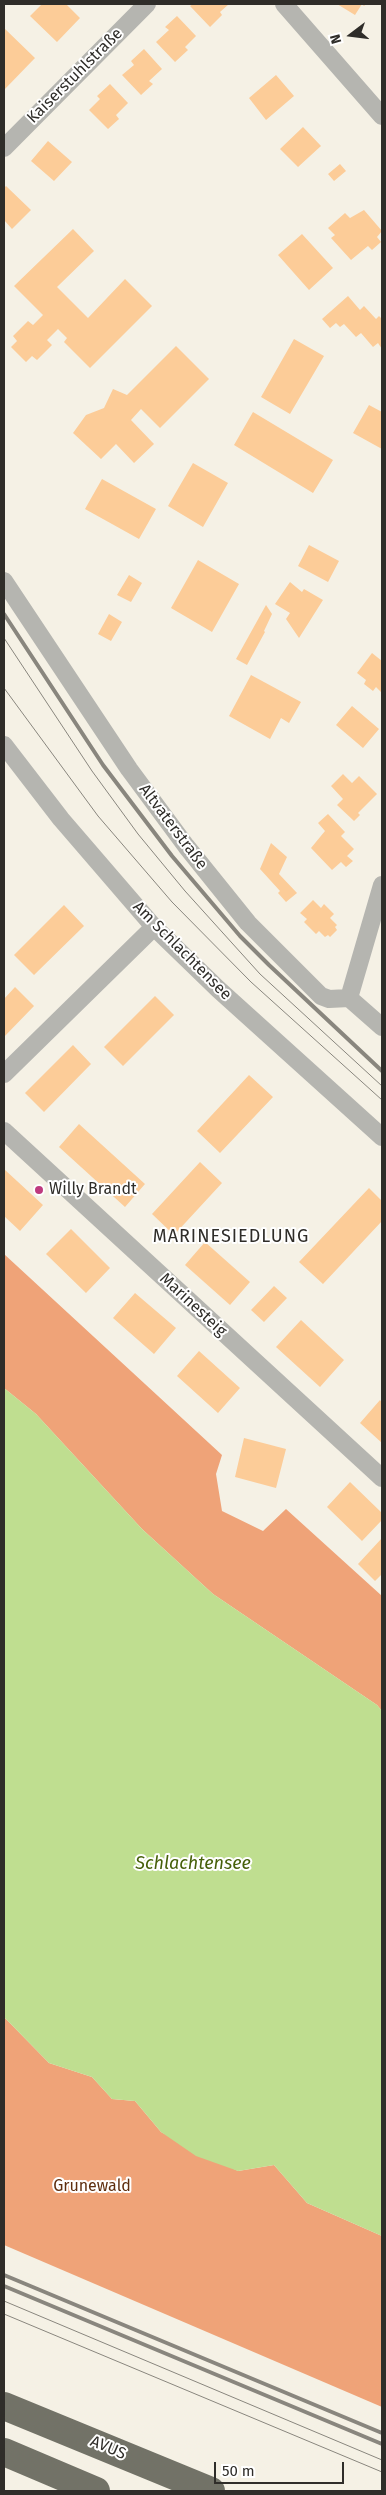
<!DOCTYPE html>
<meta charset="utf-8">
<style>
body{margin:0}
#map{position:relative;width:386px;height:2495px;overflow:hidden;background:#f5f1e5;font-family:"Fira Sans",sans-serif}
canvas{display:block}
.frame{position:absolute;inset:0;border:5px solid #2f2d29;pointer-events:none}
.north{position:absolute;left:326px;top:10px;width:50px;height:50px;-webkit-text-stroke:4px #fff;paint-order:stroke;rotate:255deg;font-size:14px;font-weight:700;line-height:20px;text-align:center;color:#2f2d29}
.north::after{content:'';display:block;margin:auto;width:18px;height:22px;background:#2f2d29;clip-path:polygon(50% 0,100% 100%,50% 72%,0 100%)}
.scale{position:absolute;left:214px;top:2462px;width:130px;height:22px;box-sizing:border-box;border:2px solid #2f2d29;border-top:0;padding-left:6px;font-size:15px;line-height:18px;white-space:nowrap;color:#2f2d29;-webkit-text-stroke:4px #fff;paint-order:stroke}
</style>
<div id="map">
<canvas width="386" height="2495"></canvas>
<div class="frame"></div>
<div class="north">N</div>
<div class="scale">50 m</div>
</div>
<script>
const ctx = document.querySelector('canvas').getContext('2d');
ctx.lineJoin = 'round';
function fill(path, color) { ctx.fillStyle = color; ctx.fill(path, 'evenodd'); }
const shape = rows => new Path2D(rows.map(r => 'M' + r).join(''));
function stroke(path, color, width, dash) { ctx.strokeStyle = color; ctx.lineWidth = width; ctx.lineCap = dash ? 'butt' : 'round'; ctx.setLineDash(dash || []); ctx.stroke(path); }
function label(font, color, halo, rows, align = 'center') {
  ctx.font = font + ' "Fira Sans",sans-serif'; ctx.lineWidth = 4; ctx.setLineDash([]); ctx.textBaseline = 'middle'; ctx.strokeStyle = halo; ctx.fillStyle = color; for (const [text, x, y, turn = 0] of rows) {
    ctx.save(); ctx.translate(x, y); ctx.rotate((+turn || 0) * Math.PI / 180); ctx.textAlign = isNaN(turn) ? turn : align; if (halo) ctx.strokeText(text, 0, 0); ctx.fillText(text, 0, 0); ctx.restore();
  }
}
const forest = shape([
 [4,1254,222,1455,216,1474,222,1511,263,1531,286,1509,382,1596,382,1711,377,1705,213,1594,142,1529,36,1414,4,1388],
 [4,2017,49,2063,92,2077,112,2099,135,2101,161,2132,238,2171,274,2165,307,2203,382,2236,382,2407,4,2245]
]);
const water = shape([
 [4,1388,36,1414,142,1529,213,1594,377,1705,382,1711,382,2236,307,2203,274,2165,238,2171,196,2156,161,2132,135,2101,112,2099,92,2077,49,2063,4,2017]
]);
const building = shape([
 [42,4,66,4,80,18,57,42,30,16],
 [193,4,229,4,220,12,222,15,210,27,190,6],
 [337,4,366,4,364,6,362,4,355,15],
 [177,16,196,36,185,47,188,50,175,62,156,42,169,30,165,27],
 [4,28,35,58,4,90],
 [144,49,162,69,149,81,153,84,141,95,122,75,134,65,131,61],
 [276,75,294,96,266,120,249,98],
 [110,84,128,103,116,115,119,119,108,129,89,110,100,99,97,96],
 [303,127,321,146,298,167,280,149],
 [48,141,72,162,54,181,31,161],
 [340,164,346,171,334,181,328,174],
 [6,186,31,210,12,229,4,220,4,188],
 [364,210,382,231,377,237,381,242,372,250,368,246,351,260,331,238,335,235,328,228,345,213,350,218],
 [73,229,94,251,57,287,88,318,125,279,152,306,90,368,64,342,67,338,58,329,47,340,52,345,37,360,32,356,26,362,11,347,17,341,13,336,28,321,33,325,43,315,14,286],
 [302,234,333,268,309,290,278,255],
 [348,296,360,310,364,306,376,319,379,316,382,319,382,349,378,343,373,347,361,333,356,337,344,324,340,327,336,323,330,328,322,319],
 [294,339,324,356,290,414,261,397],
 [176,346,209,379,160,428,141,409,131,420,154,444,134,463,116,444,101,459,73,433,86,415,104,408,113,389,127,395],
 [369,405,382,412,382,449,353,433],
 [253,412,333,460,313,493,234,445],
 [193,463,228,483,203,527,168,506],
 [102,479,156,509,139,539,85,509],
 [309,545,339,561,328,582,298,566],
 [198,560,239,584,212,632,171,608],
 [129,575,142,583,131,602,117,595],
 [290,582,302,592,304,589,323,600,299,638,286,619,290,613,275,604],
 [266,605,272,614,264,631,265,632,247,665,236,659],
 [109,614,122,622,111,641,98,634],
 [372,653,382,661,382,693,376,687,373,691,364,684,366,680,357,673],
 [251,675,301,702,289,723,281,718,270,739,229,716],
 [352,706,379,729,363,748,336,725],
 [343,774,352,783,359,776,377,794,358,813,360,815,354,821,337,805,343,799,331,786],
 [328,814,345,832,341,836,354,849,347,856,353,861,346,867,341,862,332,870,311,848,325,831,318,823],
 [271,843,287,857,279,874,297,893,286,902,278,893,280,891,260,869],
 [313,900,321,908,324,904,334,914,330,918,337,925,335,927,337,930,330,937,328,935,325,937,319,931,316,934,304,922,307,919,300,913],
 [64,905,84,926,34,975,14,955],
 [15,987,34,1006,4,1037,4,999],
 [155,996,174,1015,123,1066,104,1047],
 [73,1045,91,1064,44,1112,25,1093],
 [249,1075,273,1097,220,1153,197,1131],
 [79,1124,145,1184,125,1207,59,1147],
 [200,1162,222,1183,174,1235,152,1214],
 [4,1169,43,1205,20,1231,4,1216],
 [369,1188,382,1201,382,1221,323,1284,299,1262],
 [71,1229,110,1268,86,1293,46,1254],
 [205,1242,250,1282,230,1305,185,1265],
 [274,1286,287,1298,264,1322,251,1310],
 [135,1293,176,1328,154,1354,113,1318],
 [301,1320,344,1360,320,1387,276,1347],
 [199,1351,240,1388,218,1413,177,1376],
 [380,1400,382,1403,382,1443,360,1423],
 [244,1438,286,1449,276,1488,235,1477],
 [350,1482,382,1513,382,1520,362,1541,327,1507],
 [382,1538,382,1574,375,1581,358,1564]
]);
const minor = shape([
 [284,4,382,116],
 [4,148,147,4],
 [4,581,129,769,186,846,248,923,321,996,329,999,349,998,382,1027],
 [4,745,61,819,154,927,218,989,382,1137],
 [349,998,382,885],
 [4,1074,154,927],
 [4,1131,382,1478]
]);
const motorway = shape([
 [4,2406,211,2491],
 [4,2452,96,2491]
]);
const tram = shape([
 [4,638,92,771,138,834,185,891,260,974,382,1086],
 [4,688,98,816,172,902,251,982,382,1100],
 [4,2301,382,2460],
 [4,2314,382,2472]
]);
const rail = shape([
 [4,614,103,765,172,856,240,936,269,965,382,1071],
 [4,2275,382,2433],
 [4,2286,382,2444]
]);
const markers = [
 [39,1190,5,"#be3a7f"]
];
const streetNames = [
 ["Kaiserstuhlstraße",75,76,-45],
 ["Altvaterstraße",173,827,53],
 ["Am Schlachtensee",182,951,45],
 ["Marinesteig",193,1305,43],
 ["AVUS",108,2448,23]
];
const poiNames = [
 ["Willy Brandt",49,1190]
];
const parkNames = [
 ["Grunewald",92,2187]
];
const neighbourhoodNames = [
 ["MARINESIEDLUNG",231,1237]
];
const waterNames = [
 ["Schlachtensee",193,1864]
];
fill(forest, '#efa378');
fill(water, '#bfde90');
fill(building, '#fccc98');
stroke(minor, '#b5b5b0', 18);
stroke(motorway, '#727267', 28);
stroke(tram, '#89867e', 1);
stroke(rail, '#89867e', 4);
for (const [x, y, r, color] of markers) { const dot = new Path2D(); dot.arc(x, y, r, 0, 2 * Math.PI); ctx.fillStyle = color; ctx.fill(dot); stroke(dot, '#fff', 2); }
label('16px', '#2f2d29', '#fff', streetNames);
label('16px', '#2f2d29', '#fff', poiNames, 'left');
label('16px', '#5f2e0e', '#fff', parkNames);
ctx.letterSpacing = '1px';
label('18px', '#2f2d29', '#fff', neighbourhoodNames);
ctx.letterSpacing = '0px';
label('italic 18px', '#46600a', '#fff', waterNames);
</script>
